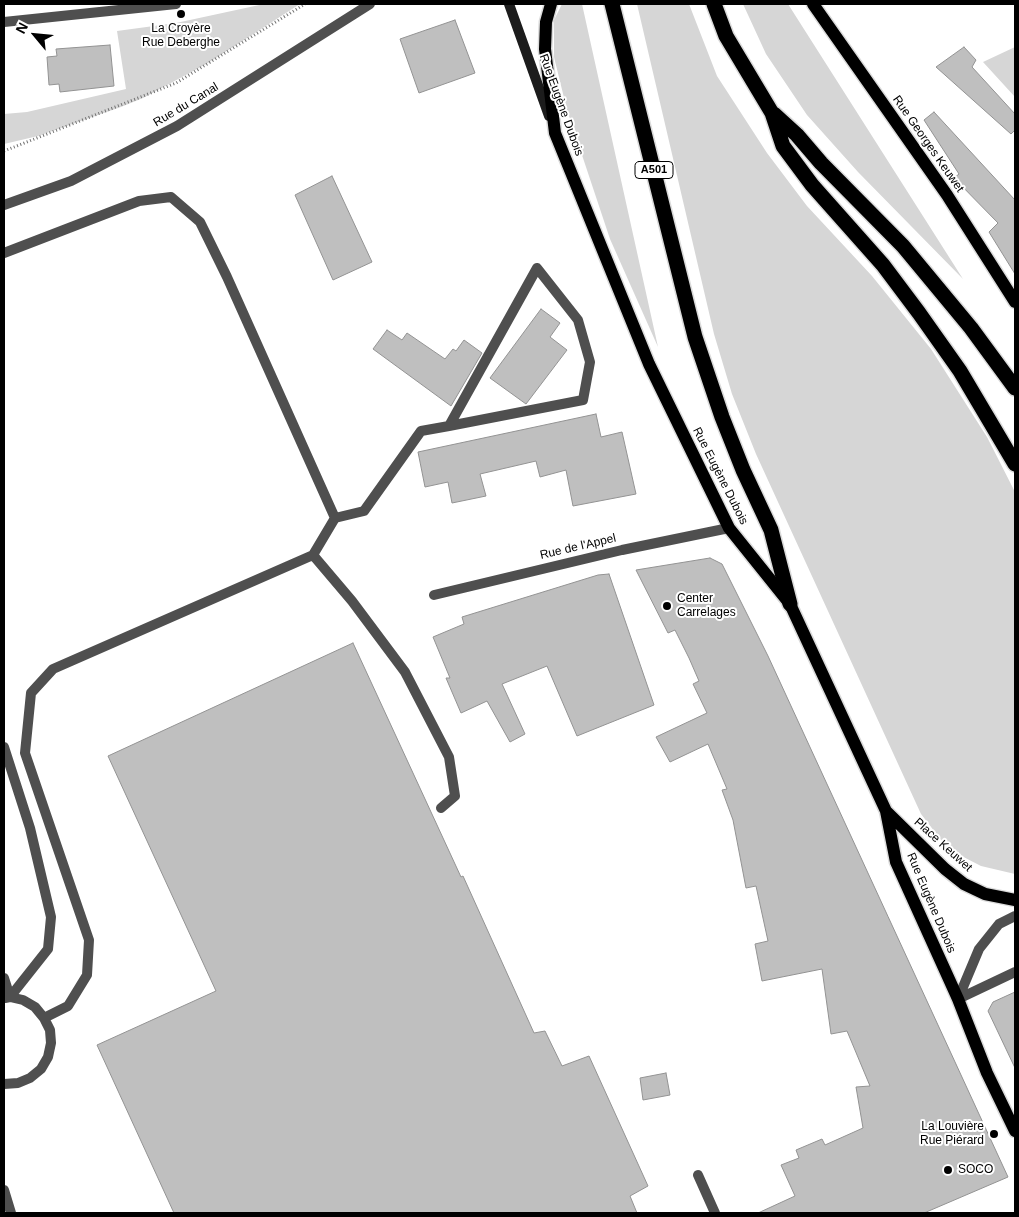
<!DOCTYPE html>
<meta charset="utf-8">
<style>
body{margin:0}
#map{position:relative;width:1019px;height:1217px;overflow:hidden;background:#fff;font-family:Arial,sans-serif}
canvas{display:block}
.frame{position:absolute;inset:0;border:5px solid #000;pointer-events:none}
.north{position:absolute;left:10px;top:10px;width:50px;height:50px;-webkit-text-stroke:4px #fff;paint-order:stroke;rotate:298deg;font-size:14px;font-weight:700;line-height:20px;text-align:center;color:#000}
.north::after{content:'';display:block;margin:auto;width:18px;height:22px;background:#000;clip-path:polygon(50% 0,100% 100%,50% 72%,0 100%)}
</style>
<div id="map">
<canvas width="1019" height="1217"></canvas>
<div class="frame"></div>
<div class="north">N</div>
</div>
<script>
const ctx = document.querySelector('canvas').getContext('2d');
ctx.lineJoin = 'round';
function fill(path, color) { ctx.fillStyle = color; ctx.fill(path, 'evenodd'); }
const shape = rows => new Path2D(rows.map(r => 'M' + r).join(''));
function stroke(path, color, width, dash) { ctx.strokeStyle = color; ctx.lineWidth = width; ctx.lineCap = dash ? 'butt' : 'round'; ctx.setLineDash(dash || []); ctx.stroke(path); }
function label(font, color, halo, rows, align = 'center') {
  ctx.font = font + ' Arial,sans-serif'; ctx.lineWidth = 4; ctx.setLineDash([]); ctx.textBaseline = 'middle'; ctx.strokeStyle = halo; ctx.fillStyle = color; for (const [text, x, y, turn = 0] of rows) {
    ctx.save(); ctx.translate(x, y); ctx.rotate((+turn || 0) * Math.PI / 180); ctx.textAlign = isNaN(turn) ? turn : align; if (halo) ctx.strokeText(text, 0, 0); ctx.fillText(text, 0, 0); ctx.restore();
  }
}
const green = shape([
 [264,4,300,4,208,63,143,98,121,107,38,136,4,144,4,114,27,112,126,89,117,31,176,23],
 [562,4,582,4,658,347,610,239,567,110,554,57,554,20],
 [637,4,689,4,717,76,767,153,807,206,872,276,931,349,987,437,1015,492,1015,874,981,866,948,849,921,814,756,454,732,394,714,334],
 [743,4,788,4,963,279,858,172,807,115,766,54],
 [1015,47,1015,97,983,62]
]);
const building = shape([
 [455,20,475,73,419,93,400,39,455,20],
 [110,45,114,86,60,92,59,84,49,85,47,57,57,56,56,49,110,45],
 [964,47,976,60,972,67,1015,114,1015,130,1011,134,936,67,964,47],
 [934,112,1015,200,1015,274,989,232,998,223,954,178,959,174,924,120,934,112],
 [332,176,372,262,333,280,295,195,332,176],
 [541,309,560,323,550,337,567,350,526,404,490,378,541,309],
 [387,330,402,340,407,333,445,359,453,349,456,351,464,340,482,353,451,406,373,349,387,330],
 [596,414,601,437,622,432,636,494,573,506,566,470,540,477,536,461,480,474,486,496,452,503,448,482,425,487,418,452,596,414],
 [710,558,722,564,768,656,1008,1177,924,1213,758,1213,795,1196,781,1165,799,1158,796,1150,822,1139,825,1145,863,1128,856,1087,870,1086,847,1031,831,1034,822,969,762,981,755,944,768,941,756,886,746,888,733,820,722,790,727,789,708,744,670,762,656,737,707,713,693,684,699,681,689,658,675,630,668,633,636,570,710,558],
 [609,574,654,705,577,736,547,666,502,684,525,734,510,742,487,701,461,713,446,678,450,678,433,637,464,624,462,617,598,575,609,574],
 [353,643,461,877,463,876,534,1033,545,1031,562,1066,589,1056,648,1186,630,1196,637,1213,174,1213,97,1045,216,991,108,756,353,643],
 [1015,992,1015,1068,988,1011,993,1002,1015,992],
 [666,1073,670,1095,643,1100,640,1078,666,1073]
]);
const path = shape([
 [4,151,176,83,305,4]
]);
const lane = shape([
 [4,253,139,201,171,197,200,222,227,277,335,518,313,555,352,601,405,672,449,757,455,796,441,808],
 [335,518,364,511,421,431,449,426,583,400,590,362,578,320,537,268,449,426],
 [4,747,30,828,51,917,48,949,10,997],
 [4,978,10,997],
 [44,1018,68,1006,87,975,89,940,25,753,31,693,53,669,313,555],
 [4,1084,18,1083,30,1078,41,1069,48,1057,51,1043,50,1030,44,1018,35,1007,23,1000,10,997,5,998],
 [698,1175,715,1213],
 [4,1190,11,1213]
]);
const street = shape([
 [4,22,176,4],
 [4,205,71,181,177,126,370,4],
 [434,595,622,550,729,528],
 [958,999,979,949,999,924,1015,916],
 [958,999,1015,972]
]);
const secondary = shape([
 [509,4,549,116]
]);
const primary = shape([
 [551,4,546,22,545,49,555,133,649,364,729,528,790,604,886,811,896,862,958,999,987,1073,1015,1131],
 [813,4,947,195,1015,302],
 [886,811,945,869,964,884,985,894,1015,900]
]);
const highway = shape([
 [612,4,695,337,722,417,743,470,771,530,790,604],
 [714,4,726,36,772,113,783,146,812,185,883,265,919,313,960,371,1015,464],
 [774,114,797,135,821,163,903,246,971,328,1015,388]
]);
const markers = [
 [181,14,5,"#000"],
 [667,606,5,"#000"],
 [994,1134,5,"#000"],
 [948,1170,5,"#000"]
];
const shields = [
 [654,170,38]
];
const shieldNames = [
 ["A501",654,170]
];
const poiNames = [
 ["La Croyère",181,29,"center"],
 ["Rue Deberghe",181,43,"center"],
 ["Center",677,599],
 ["Carrelages",677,613],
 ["La Louvière",984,1127,"right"],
 ["Rue Piérard",984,1141,"right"],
 ["SOCO",958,1170]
];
const streetNames = [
 ["Rue du Canal",186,105,-31],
 ["Rue Eugène Dubois",561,105,70],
 ["Rue Georges Keuwet",928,144,55],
 ["Rue Eugène Dubois",720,476,63],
 ["Rue de l'Appel",578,547,-13],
 ["Place Keuwet",943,845,42],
 ["Rue Eugène Dubois",931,903,67]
];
fill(green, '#d6d6d6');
fill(building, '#bfbfbf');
stroke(building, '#939393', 1);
stroke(primary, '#dbdbdb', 15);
stroke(highway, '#dbdbdb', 18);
stroke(path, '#717171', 3, [1, 2.5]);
stroke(lane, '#4f4f4f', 10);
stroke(street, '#4f4f4f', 10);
stroke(secondary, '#1c1c1c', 10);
stroke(primary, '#000', 12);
stroke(highway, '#000', 15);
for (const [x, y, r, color] of markers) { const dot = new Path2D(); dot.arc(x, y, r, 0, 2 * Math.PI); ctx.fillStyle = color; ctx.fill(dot); stroke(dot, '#fff', 2); }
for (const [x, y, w] of shields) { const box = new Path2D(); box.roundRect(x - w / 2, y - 8.5, w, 17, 4); ctx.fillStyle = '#fff'; ctx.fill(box); stroke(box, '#000', 1); }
label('bold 11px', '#000', null, shieldNames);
label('12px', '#000', '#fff', poiNames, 'left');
label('12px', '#000', '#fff', streetNames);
</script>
